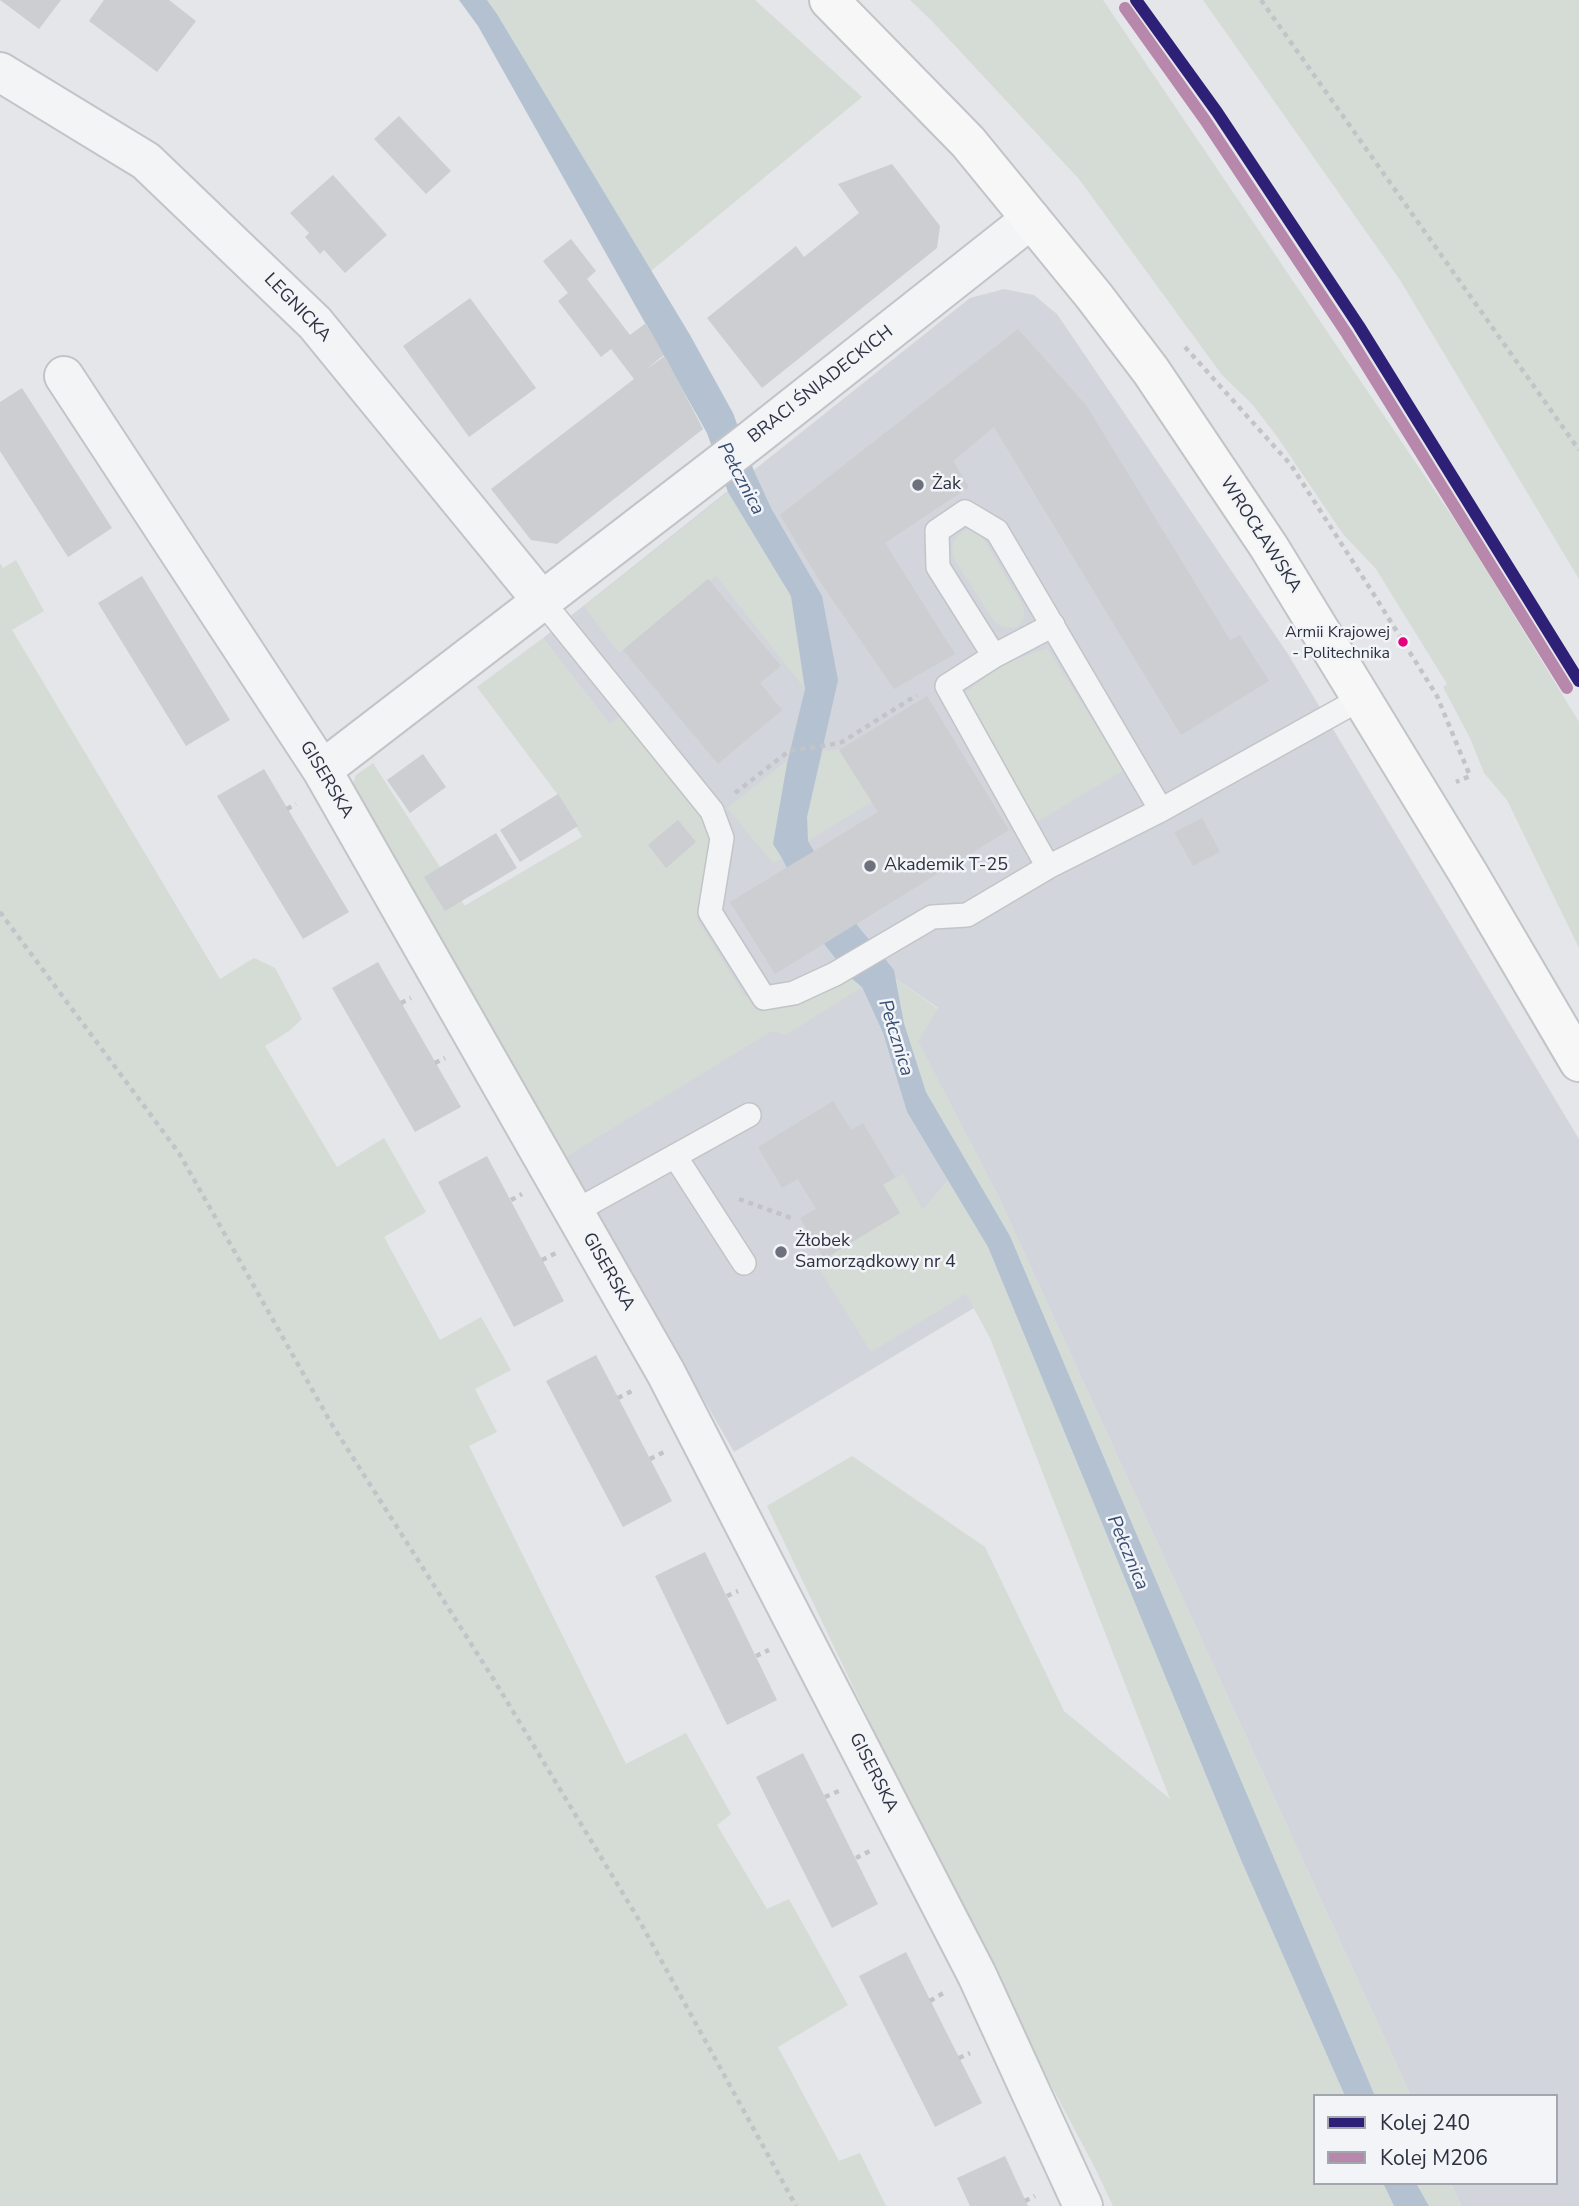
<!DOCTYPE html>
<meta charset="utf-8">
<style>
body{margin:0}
#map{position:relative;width:1579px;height:2206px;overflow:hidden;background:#e4e6e9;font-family:"Nunito Sans",sans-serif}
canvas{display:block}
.legend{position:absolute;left:1313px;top:2094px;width:245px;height:91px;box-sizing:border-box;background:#f2f4f7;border:2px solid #a3a6ae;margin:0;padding:9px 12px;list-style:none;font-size:21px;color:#2c3241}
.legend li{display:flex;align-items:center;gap:14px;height:35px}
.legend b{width:35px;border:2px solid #a3a6ae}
</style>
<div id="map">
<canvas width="1579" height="2206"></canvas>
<ul class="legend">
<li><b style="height:9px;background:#2e2076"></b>Kolej 240</li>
<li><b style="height:9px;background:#b888ac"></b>Kolej M206</li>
</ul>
</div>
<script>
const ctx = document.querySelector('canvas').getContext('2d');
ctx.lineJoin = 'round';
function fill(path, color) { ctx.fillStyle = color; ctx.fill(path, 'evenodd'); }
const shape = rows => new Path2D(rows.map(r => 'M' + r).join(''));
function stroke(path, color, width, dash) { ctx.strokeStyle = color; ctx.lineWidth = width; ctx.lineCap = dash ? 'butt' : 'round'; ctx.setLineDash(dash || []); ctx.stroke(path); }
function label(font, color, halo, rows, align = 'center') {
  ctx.font = font + ' "Nunito Sans",sans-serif'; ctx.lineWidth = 5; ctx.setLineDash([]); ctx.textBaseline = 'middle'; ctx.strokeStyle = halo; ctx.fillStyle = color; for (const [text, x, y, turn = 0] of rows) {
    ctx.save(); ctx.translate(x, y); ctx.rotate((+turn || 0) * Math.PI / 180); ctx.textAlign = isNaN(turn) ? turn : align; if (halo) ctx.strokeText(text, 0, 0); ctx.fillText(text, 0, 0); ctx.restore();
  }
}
const built = shape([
 [1004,289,1034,295,1057,314,1288,654,1579,1139,1579,2206,1461,2206,1451,2183,1556,2183,1556,2096,1411,2096,998,1196,917,1040,938,1008,886,972,862,987,883,1033,907,1112,948,1180,923,1211,974,1308,734,1452,564,1158,577,1150,444,918,582,837,649,776,543,638,970,298]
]);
const green = shape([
 [487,0,755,0,862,97,651,271,497,14],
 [910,0,1103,0,1466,537,1579,722,1579,948,1507,800,1484,773,1470,738,1443,687,1447,684,1376,569,1343,534,1278,438,1253,405,1222,375,1079,179,931,20],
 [1203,0,1579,0,1579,579,1400,280],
 [728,492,791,596,805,689,716,576,619,653,584,606],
 [967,529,977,532,983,538,1020,600,1024,609,1024,616,1020,624,1015,628,1002,627,994,621,956,562,952,552,953,543,958,535],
 [16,560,44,611,12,630,220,979,254,958,275,968,302,1019,289,1031,265,1046,337,1167,384,1138,426,1212,384,1237,440,1340,481,1317,511,1370,475,1389,497,1432,469,1446,626,1764,686,1733,731,1814,717,1825,767,1909,789,1899,848,2005,778,2047,839,2161,860,2153,886,2206,0,2206,0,563,3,568],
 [543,638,609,724,623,714,705,819,714,844,704,873,698,921,744,995,768,1008,788,1006,817,996,850,977,862,987,786,1035,772,1031,564,1158,351,790,356,775,373,763,465,906,582,837,558,795,477,687],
 [1047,648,1124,770,1035,823,963,695,1001,665],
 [845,749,876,799,808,841,807,817,823,751],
 [785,762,787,764,773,844,782,858,773,863,727,808],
 [896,979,938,1009,918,1041,998,1196,1411,2096,1375,2096,1010,1236,926,1092,904,1023],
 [903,1174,923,1210,948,1180,988,1247,1241,1860,1345,2096,1315,2096,1315,2183,1383,2183,1394,2206,1113,2206,1096,2170,964,1920,767,1506,852,1456,985,1547,1064,1711,1170,1799,990,1338,966,1294,871,1352,816,1264,900,1213,883,1185],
 [1416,2183,1451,2183,1461,2206,1429,2206]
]);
const water = shape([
 [459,0,487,0,497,14,690,335,733,413,754,471,771,508,822,596,838,680,807,817,808,841,857,925,894,970,904,1023,926,1092,1010,1236,1375,2096,1345,2096,1241,1860,988,1247,907,1112,883,1033,862,987,850,977,825,945,782,858,773,844,787,764,805,689,791,596,728,492,707,433,478,26],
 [1383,2183,1416,2183,1429,2206,1394,2206]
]);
const building = shape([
 [0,0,61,0,39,29],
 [104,0,169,0,196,21,157,72,89,21],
 [399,116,451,171,426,194,374,139],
 [892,164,940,226,937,248,762,388,707,318,796,246,804,257,859,213,838,184],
 [333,175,387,235,345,273,324,250,320,254,305,237,309,233,290,213],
 [571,239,596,271,587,279,630,335,646,323,664,355,645,370,665,356,703,429,557,544,531,540,491,489,634,379,611,349,601,357,558,301,568,293,543,261],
 [470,298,536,388,469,437,403,346],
 [1018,329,1086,405,1230,640,1240,635,1269,681,1181,735,994,427,953,461,969,487,885,543,955,654,894,689,821,583,780,515],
 [22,388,112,528,68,557,0,451,0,402],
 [142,576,230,720,186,746,98,603],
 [708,579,781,666,760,683,782,710,718,764,623,650],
 [927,696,1009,830,775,974,730,902,878,812,839,750],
 [423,754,446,787,410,813,387,780],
 [264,769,349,912,303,939,217,796],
 [558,794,578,826,520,862,500,830],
 [1202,818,1220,852,1193,866,1174,832],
 [678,820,696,842,666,868,648,845],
 [496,833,517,868,445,911,424,877],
 [378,962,461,1107,415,1132,332,988],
 [833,1101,851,1130,863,1123,895,1177,883,1185,900,1213,824,1259,800,1218,816,1209,798,1179,782,1188,758,1147],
 [487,1156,564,1301,514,1327,438,1182],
 [596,1355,672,1501,623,1527,546,1381],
 [705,1552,777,1700,727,1725,655,1576],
 [803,1753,878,1904,832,1928,756,1777],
 [906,1952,982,2103,935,2127,859,1976],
 [1005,2156,1028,2206,970,2206,957,2178]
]);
const path = shape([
 [1261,0,1579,450],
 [1185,347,1291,465,1371,590,1437,696,1470,776,1456,782],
 [735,793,789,751,829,745,842,742,917,695],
 [287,809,296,804],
 [0,912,179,1153,331,1423,494,1680,639,1920,796,2206],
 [401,1003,411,998],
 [435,1063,445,1058],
 [739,1199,791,1218],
 [511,1200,522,1194],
 [542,1260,556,1253],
 [618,1398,634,1390],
 [650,1459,666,1451],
 [727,1596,738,1591],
 [756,1656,769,1650],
 [825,1797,841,1790],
 [856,1858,872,1850],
 [930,2001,945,1992],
 [959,2058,970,2053],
 [1025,2201,1035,2196]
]);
const service = shape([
 [543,602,712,811,722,838,710,912,764,998,794,993,835,974,932,917,967,915,1048,867,1161,810,1362,698],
 [994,656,1053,625],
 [1048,867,947,686,994,656,938,567,937,531,965,512,997,531,1161,810],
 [675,1156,744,1263],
 [574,1212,749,1115]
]);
const minor = shape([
 [0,72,146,161,315,323,543,602],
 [64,376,322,770,666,1373,977,1975,1083,2206],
 [322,770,750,441,1031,219]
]);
const secondary = shape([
 [829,0,968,142,1094,296,1151,371,1269,547,1468,873,1579,1062]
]);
const rail1 = shape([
 [1136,0,1217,112,1359,326,1579,681]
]);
const rail2 = shape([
 [1125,8,1205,120,1347,334,1567,688]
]);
const markers = [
 [918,485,7,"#6c717c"],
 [1403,642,6,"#e5007d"],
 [870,866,7,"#6c717c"],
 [781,1252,7,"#6c717c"]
];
const busNames = [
 ["Armii Krajowej",1390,633],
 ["- Politechnika",1390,654]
];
const streetNames = [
 ["LEGNICKA",297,308,46],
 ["BRACI ŚNIADECKICH",821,385,-38],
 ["WROCŁAWSKA",1260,535,57],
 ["GISERSKA",326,780,59],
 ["GISERSKA",608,1272,60],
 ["GISERSKA",873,1773,63]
];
const poiNames = [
 ["Żak",932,485],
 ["Akademik T-25",884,866],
 ["Żłobek",795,1242],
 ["Samorządkowy nr 4",795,1263]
];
const waterNames = [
 ["Pełcznica",740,479,62],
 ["Pełcznica",895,1038,73],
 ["Pełcznica",1127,1553,67]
];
fill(built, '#d3d5dc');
fill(green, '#d4dcd5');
fill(water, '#b4c1d1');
fill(building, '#ccced1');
stroke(service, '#c2c4c7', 26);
stroke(minor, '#c2c4c7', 42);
stroke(secondary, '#c2c4c7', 42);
stroke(path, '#c3c4c8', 4.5, [5, 5]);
stroke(service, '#f3f4f5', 23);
stroke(minor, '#f3f4f5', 38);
stroke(secondary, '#f7f7f7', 38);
stroke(rail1, '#2e2076', 12);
stroke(rail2, '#b888ac', 12);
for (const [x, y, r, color] of markers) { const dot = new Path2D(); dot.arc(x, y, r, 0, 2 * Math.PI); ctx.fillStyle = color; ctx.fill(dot); stroke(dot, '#f2f4f7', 2.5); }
label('16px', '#2c3241', '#f2f4f7', busNames, 'right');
label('18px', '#2c3241', '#f2f4f7', streetNames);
label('18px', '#2c3241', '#f2f4f7', poiNames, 'left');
label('italic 19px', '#384f73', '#f2f4f7', waterNames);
</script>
